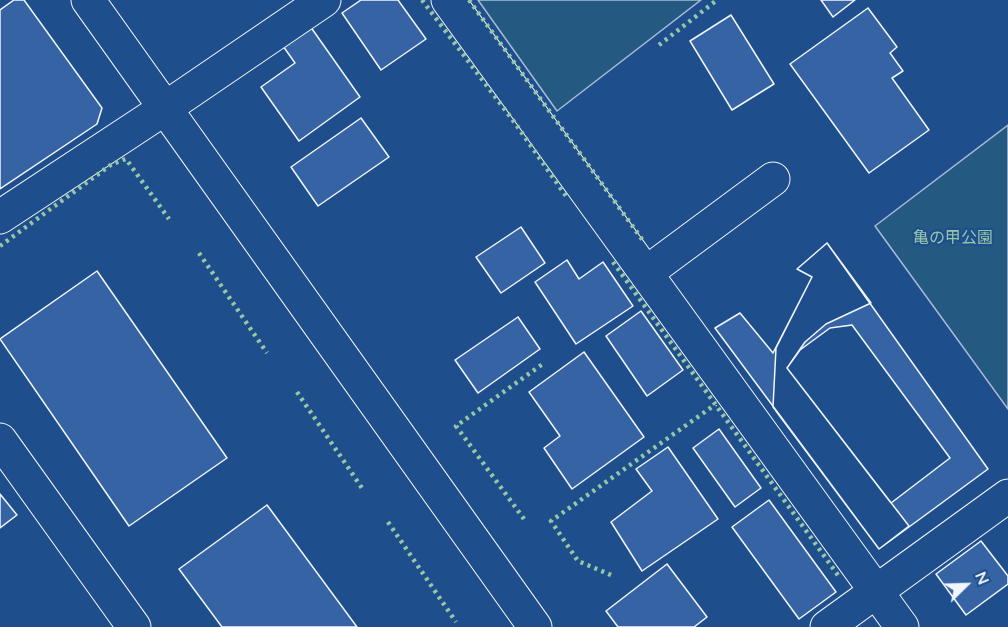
<!DOCTYPE html>
<meta charset="utf-8">
<style>
body{margin:0}
#map{position:relative;width:1008px;height:627px;overflow:hidden;background:#1f4e8c;font-family:Lato,sans-serif}
canvas{display:block}
.north{position:absolute;left:936px;top:555px;width:60px;height:60px;-webkit-text-stroke:4px #1f4e8c;paint-order:stroke;rotate:67deg;font-size:16px;font-weight:700;line-height:24px;text-align:center;color:#f2f6ff}
.north::after{content:'';display:block;margin:auto;width:21px;height:27px;background:#f2f6ff;clip-path:polygon(50% 0,100% 100%,50% 72%,0 100%)}
</style>
<div id="map">
<canvas width="1008" height="627"></canvas>
<div class="north">N</div>
</div>
<script>
const ctx = document.querySelector('canvas').getContext('2d');
ctx.lineJoin = 'round';
function fill(path, color) { ctx.fillStyle = color; ctx.fill(path, 'evenodd'); }
const shape = rows => new Path2D(rows.map(r => 'M' + r).join(''));
function stroke(path, color, width, dash) { ctx.strokeStyle = color; ctx.lineWidth = width; ctx.lineCap = dash ? 'butt' : 'round'; ctx.setLineDash(dash || []); ctx.stroke(path); }
function label(font, color, halo, rows, align = 'center') {
  ctx.font = font + ' Lato,"Noto Sans JP",sans-serif'; ctx.lineWidth = 4.5; ctx.setLineDash([]); ctx.textBaseline = 'middle'; ctx.strokeStyle = halo; ctx.fillStyle = color; for (const [text, x, y, turn = 0] of rows) {
    ctx.save(); ctx.translate(x, y); ctx.rotate((+turn || 0) * Math.PI / 180); ctx.textAlign = isNaN(turn) ? turn : align; if (halo) ctx.strokeText(text, 0, 0); ctx.fillText(text, 0, 0); ctx.restore();
  }
}
const green = shape([
 [478,0,701,0,557,111,478,0],
 [1008,125,1008,409,875,226,1008,125]
]);
const building = shape([
 [14,0,24,0,102,108,97,124,0,189,0,10,14,0],
 [361,0,398,0,426,39,381,70,342,13,361,0],
 [821,0,855,0,833,17,821,0],
 [868,8,897,47,890,53,903,71,892,78,929,130,869,173,790,64,868,8],
 [731,15,774,84,732,110,690,41,731,15],
 [310,26,360,97,299,141,261,87,295,63,283,46,310,26],
 [361,118,389,157,318,206,291,167,361,118],
 [521,227,545,263,501,293,476,257,521,227],
 [827,243,988,469,879,549,715,328,740,313,773,353,812,277,797,269,827,243],
 [827,243,871,303,826,324,805,342,787,368,909,526,879,549,773,407,776,348,812,277,797,269,827,243],
 [567,260,579,279,603,262,633,306,576,344,535,282,567,260],
 [97,271,227,458,129,526,0,339,97,271],
 [641,311,683,370,647,396,606,336,641,311],
 [518,317,540,349,478,393,455,360,518,317],
 [852,325,950,458,891,503,787,368,800,350,830,328,852,325],
 [584,352,644,437,572,489,544,448,560,436,529,392,584,352],
 [719,429,761,488,735,507,693,448,719,429],
 [668,447,718,519,642,571,611,522,652,491,636,469,668,447],
 [0,494,17,515,0,528,0,494],
 [769,500,836,592,799,619,732,527,769,500],
 [267,505,357,627,222,627,179,569,267,505],
 [981,541,1008,576,1008,584,966,615,936,574,981,541],
 [667,564,707,617,694,627,618,627,606,611,667,564]
]);
const minor = shape([
 [88,0,535,627],
 [448,0,902,627],
 [0,217,164,109,324,0],
 [646,273,773,179],
 [0,440,134,627],
 [827,627,1008,496]
]);
const hedge = shape([
 [422,0,515,123,566,196],
 [469,0,644,242],
 [659,45,717,0],
 [0,246,112,164,126,159,169,219],
 [199,253,267,353],
 [613,262,840,578],
 [297,392,364,491],
 [524,519,456,426,544,363],
 [388,522,456,622],
 [611,575,578,561,551,521,716,404]
]);
const parkNames = [
 ["亀の甲公園",953,238]
];
fill(green, '#245a82');
stroke(green, '#a8bbd7', 1.5);
fill(building, '#3563a3');
stroke(building, '#f2f6ff', 1.5);
stroke(minor, '#f2f6ff', 35);
stroke(minor, '#1f4e8c', 33);
stroke(hedge, '#97c8a6', 4.5, [3, 4.5]);
label('16px', '#97c8a6', '#1f4e8c', parkNames);
</script>
